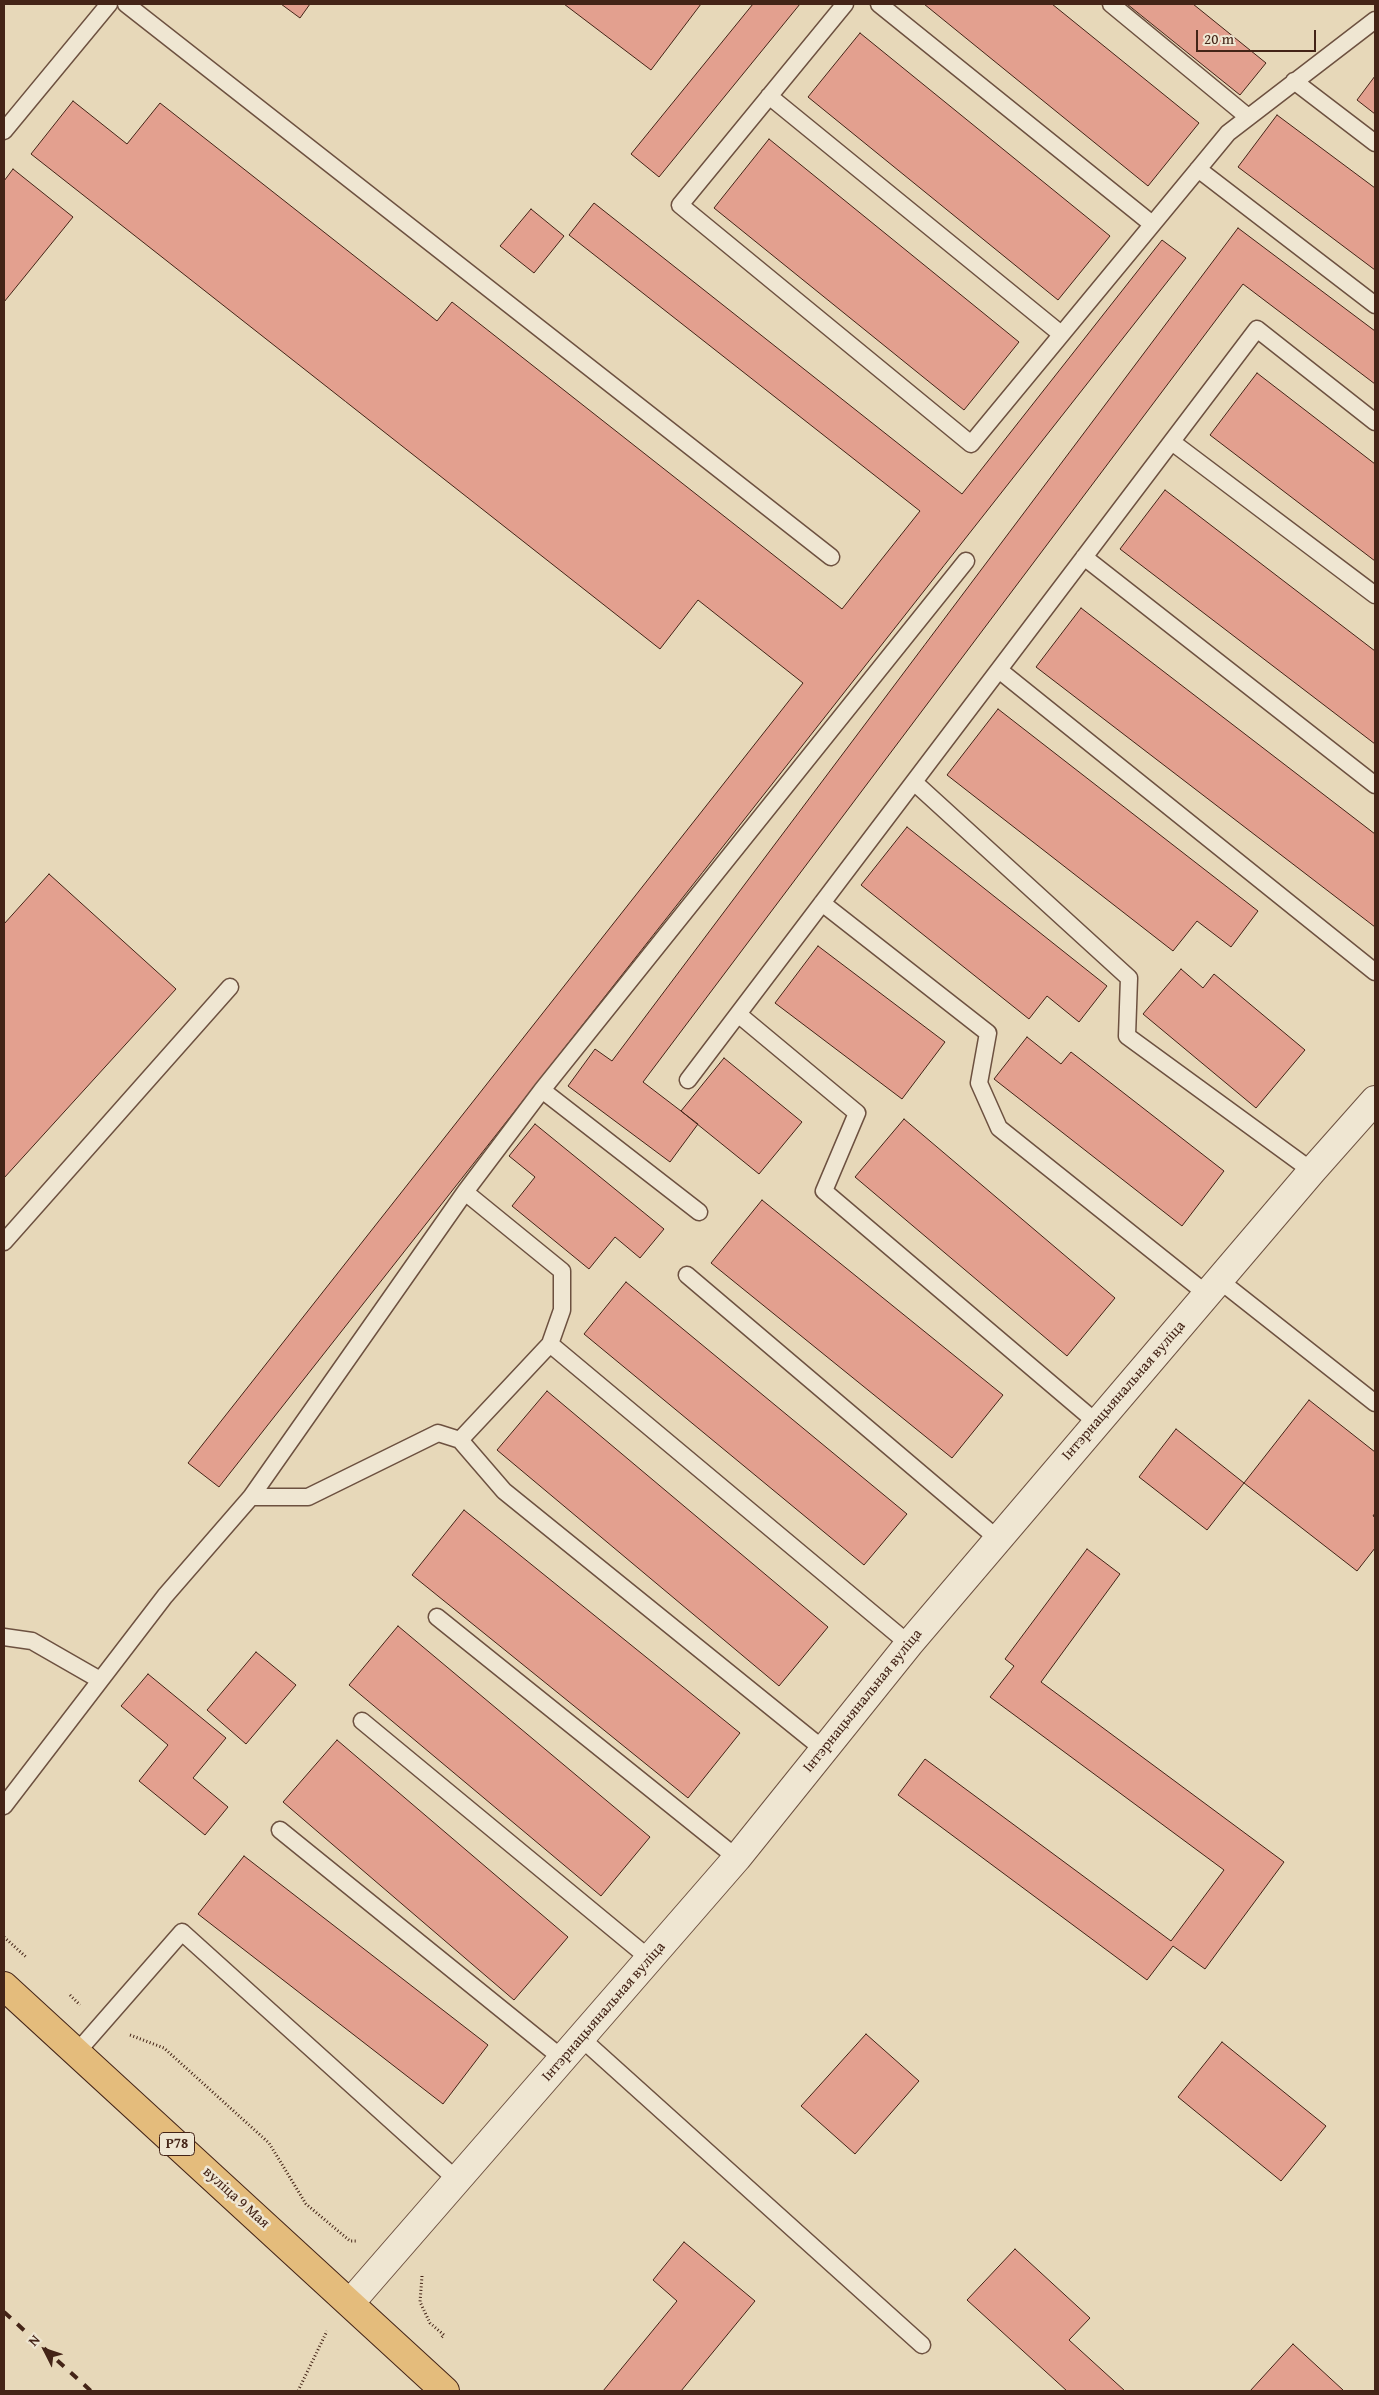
<!DOCTYPE html>
<meta charset="utf-8">
<style>
body{margin:0}
#map{position:relative;width:1379px;height:2395px;overflow:hidden;background:#e7d8b9;font-family:"Gentium Book Plus",serif}
canvas{display:block}
.frame{position:absolute;inset:0;border:5px solid #442417;pointer-events:none}
.north{position:absolute;left:20px;top:2325px;width:50px;height:50px;-webkit-text-stroke:4px #efe6d2;paint-order:stroke;rotate:311deg;font-size:14px;font-weight:700;line-height:20px;text-align:center;color:#442417}
.north::after{content:'';display:block;margin:auto;width:18px;height:22px;background:#442417;clip-path:polygon(50% 0,100% 100%,50% 72%,0 100%)}
.scale{position:absolute;left:1196px;top:30px;width:120px;height:22px;box-sizing:border-box;border:2px solid #442417;border-top:0;padding-left:6px;font-size:15px;line-height:18px;white-space:nowrap;color:#442417;-webkit-text-stroke:4px #efe6d2;paint-order:stroke}
</style>
<div id="map">
<canvas width="1379" height="2395"></canvas>
<div class="frame"></div>
<div class="north">N</div>
<div class="scale">20 m</div>
</div>
<script>
const ctx = document.querySelector('canvas').getContext('2d');
ctx.lineJoin = 'round';
function fill(path, color) { ctx.fillStyle = color; ctx.fill(path, 'evenodd'); }
const shape = rows => new Path2D(rows.map(r => 'M' + r).join(''));
function stroke(path, color, width, dash) { ctx.strokeStyle = color; ctx.lineWidth = width; ctx.lineCap = dash ? 'butt' : 'round'; ctx.setLineDash(dash || []); ctx.stroke(path); }
function label(font, color, halo, rows, align = 'center') {
  ctx.font = font + ' "Gentium Book Plus",serif'; ctx.lineWidth = 5; ctx.setLineDash([]); ctx.textBaseline = 'middle'; ctx.strokeStyle = halo; ctx.fillStyle = color; for (const [text, x, y, turn = 0] of rows) {
    ctx.save(); ctx.translate(x, y); ctx.rotate((+turn || 0) * Math.PI / 180); ctx.textAlign = isNaN(turn) ? turn : align; if (halo) ctx.strokeText(text, 0, 0); ctx.fillText(text, 0, 0); ctx.restore();
  }
}
const building = shape([
 [281,4,310,4,300,18,281,4],
 [564,4,701,4,651,70,564,4],
 [753,4,800,4,659,177,631,154,753,4],
 [924,4,1052,4,1199,123,1148,186,924,4],
 [1127,4,1193,4,1266,63,1240,95,1127,4],
 [860,33,1110,236,1058,300,808,97,860,33],
 [1375,76,1375,114,1357,100,1375,76],
 [73,101,127,144,160,103,437,321,452,302,842,609,920,511,569,235,594,203,962,494,1162,240,1186,258,219,1487,188,1463,803,683,698,600,660,649,31,154,73,101],
 [1277,115,1375,188,1375,270,1238,167,1277,115],
 [769,139,1019,342,964,410,714,208,769,139],
 [13,169,73,217,4,302,4,181,13,169],
 [531,209,564,236,534,273,500,246,531,209],
 [1238,228,1375,331,1375,384,1243,284,643,1082,698,1124,670,1162,568,1086,595,1049,612,1061,1238,228],
 [1257,373,1375,464,1375,561,1210,435,1257,373],
 [1165,490,1375,651,1375,744,1120,549,1165,490],
 [1081,608,1375,834,1375,927,1036,667,1081,608],
 [998,709,1258,911,1231,947,1197,921,1173,951,947,775,998,709],
 [907,827,1107,986,1079,1022,1047,996,1029,1019,861,885,907,827],
 [49,874,176,989,4,1178,4,924,49,874],
 [818,946,945,1042,902,1099,775,1003,818,946],
 [1181,969,1203,988,1214,974,1305,1050,1256,1108,1143,1014,1181,969],
 [1027,1037,1061,1064,1071,1052,1224,1171,1182,1226,994,1079,1027,1037],
 [724,1058,802,1122,759,1174,681,1111,724,1058],
 [904,1119,1115,1298,1067,1356,855,1177,904,1119],
 [535,1124,664,1229,640,1258,615,1237,589,1269,512,1206,535,1177,509,1156,535,1124],
 [762,1200,1003,1395,952,1458,711,1263,762,1200],
 [626,1282,907,1514,864,1565,584,1334,626,1282],
 [547,1391,828,1627,779,1686,497,1450,547,1391],
 [1309,1400,1375,1452,1375,1513,1373,1516,1375,1517,1375,1548,1357,1571,1244,1483,1309,1400],
 [1176,1429,1244,1483,1207,1530,1139,1477,1176,1429],
 [464,1510,740,1733,688,1798,412,1575,464,1510],
 [1087,1549,1120,1574,1041,1682,1284,1862,1205,1969,1173,1946,1147,1980,898,1795,925,1759,1171,1941,1224,1870,990,1697,1014,1666,1005,1659,1087,1549],
 [398,1626,650,1837,601,1896,349,1685,398,1626],
 [256,1652,296,1685,246,1744,207,1710,256,1652],
 [148,1674,226,1738,193,1778,228,1807,205,1835,139,1781,168,1745,121,1706,148,1674],
 [337,1740,568,1937,514,2000,283,1802,337,1740],
 [244,1856,488,2045,443,2104,198,1914,244,1856],
 [866,2034,919,2081,855,2154,801,2106,866,2034],
 [1222,2042,1326,2126,1281,2181,1178,2097,1222,2042],
 [684,2242,755,2301,681,2391,603,2391,677,2301,653,2280,684,2242],
 [1015,2249,1090,2318,1069,2340,1125,2391,1067,2391,967,2300,1015,2249],
 [1293,2344,1343,2390,1342,2391,1250,2391,1293,2344]
]);
const path = shape([
 [4,1937,26,1957],
 [70,1995,80,2005],
 [130,2035,164,2048,269,2143,306,2204,350,2241,356,2241],
 [422,2276,420,2302,430,2323,444,2335,440,2339],
 [298,2391,327,2331]
]);
const service = shape([
 [126,4,831,557],
 [845,4,680,205,971,444,1228,133,1375,20],
 [879,4,1152,224],
 [1111,4,1248,117],
 [1294,81,1375,143],
 [769,96,1061,334],
 [4,131,109,4],
 [1198,169,1375,305],
 [1172,442,1375,595],
 [1084,557,1375,785],
 [999,670,1375,972],
 [914,782,1129,978,1127,1036,1312,1171],
 [822,903,988,1033,979,1083,999,1128,1208,1295],
 [738,1014,857,1113,824,1191,1096,1422],
 [688,1080,1257,329,1375,422],
 [542,1090,699,1212],
 [465,1192,562,1271,562,1310,550,1344,909,1644],
 [4,1242,230,987],
 [687,1275,998,1539],
 [1219,1280,1375,1403],
 [460,1440,550,1344],
 [251,1497,308,1497,438,1433,460,1440,504,1491,823,1749],
 [437,1617,737,1858],
 [4,1637,32,1641,100,1680],
 [362,1721,650,1959],
 [4,1806,165,1596,251,1497,465,1192,542,1090,966,561],
 [280,1830,563,2059],
 [581,2038,922,2345],
 [77,2052,182,1932,457,2180]
]);
const minor = shape([
 [351,2302,737,1858,909,1644,1312,1171,1375,1100]
]);
const primary = shape([
 [4,1986,445,2391]
]);
const rail = shape([
 [4,2312,91,2391]
]);
const shields = [
 [177,2144,35]
];
const shieldNames = [
 ["Р78",177,2144]
];
const streetNames = [
 ["Інтэрнацыянальная вуліца",1124,1391,-49],
 ["Інтэрнацыянальная вуліца",863,1701,-51],
 ["Інтэрнацыянальная вуліца",604,2012,-49],
 ["вуліца 9 Мая",236,2198,42]
];
fill(building, '#e3a08f');
stroke(building, '#442417', 1);
stroke(service, '#6d5140', 19);
stroke(minor, '#6d5140', 30);
stroke(primary, '#442417', 30);
stroke(path, '#442417', 3, [1, 2.5]);
stroke(service, '#efe6d2', 16);
stroke(minor, '#efe6d2', 28);
stroke(primary, '#e4bc7c', 28);
stroke(rail, '#442417', 4, [9, 9]);
for (const [x, y, w] of shields) { const box = new Path2D(); box.roundRect(x - w / 2, y - 11.5, w, 23, 4); ctx.fillStyle = '#efe6d2'; ctx.fill(box); stroke(box, '#442417', 1); }
label('bold 14px', '#442417', null, shieldNames);
label('15px', '#442417', '#efe6d2', streetNames);
</script>
